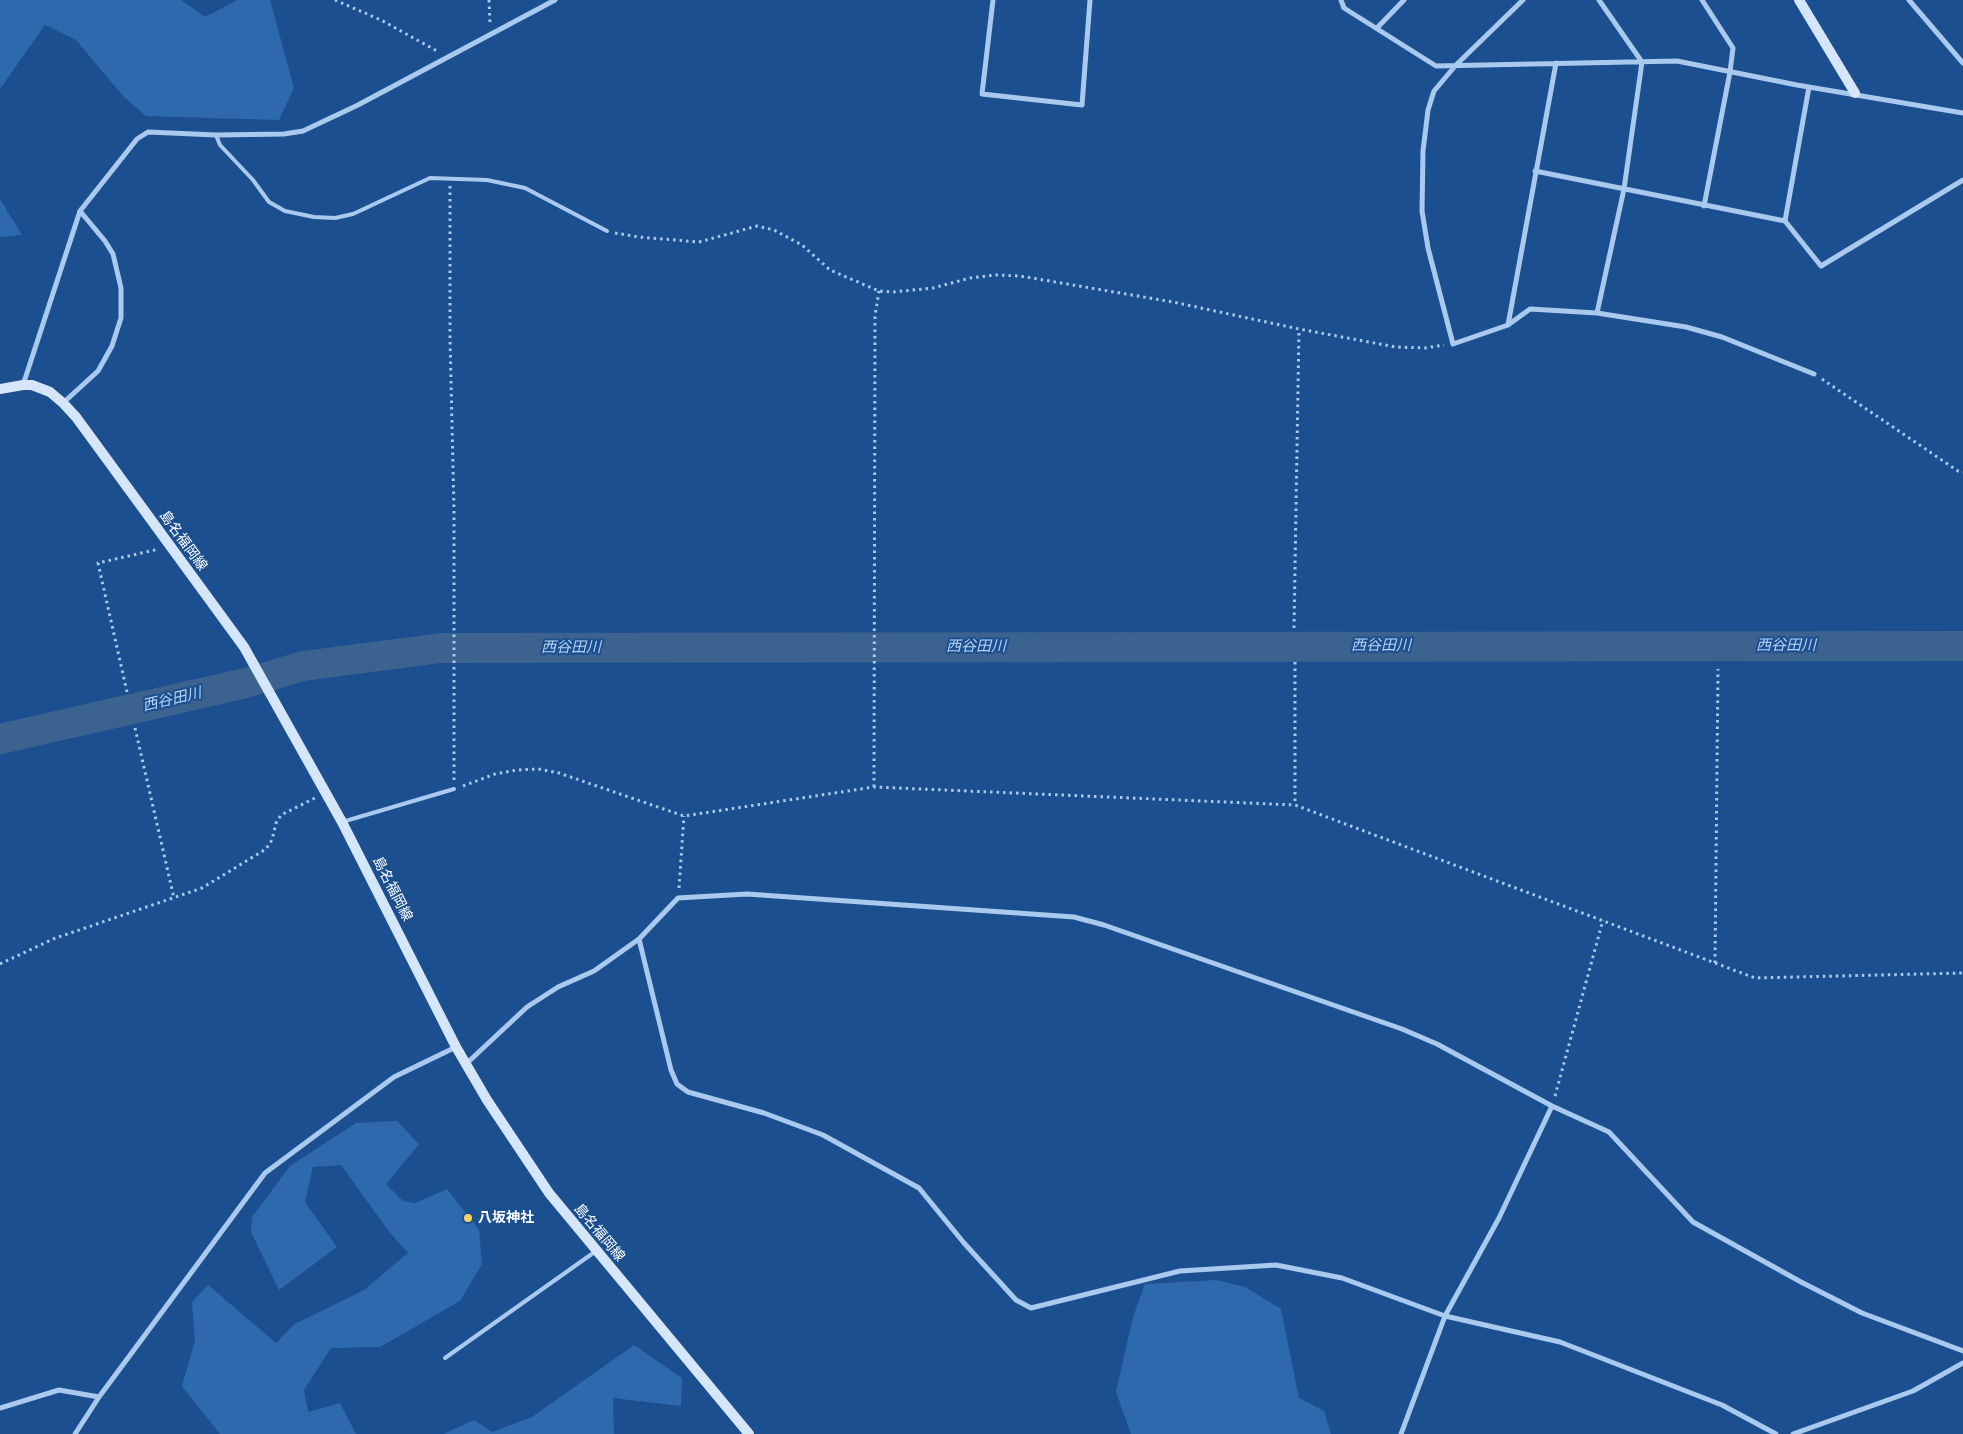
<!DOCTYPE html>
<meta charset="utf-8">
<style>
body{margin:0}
canvas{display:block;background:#1b4f8f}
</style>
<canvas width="1963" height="1434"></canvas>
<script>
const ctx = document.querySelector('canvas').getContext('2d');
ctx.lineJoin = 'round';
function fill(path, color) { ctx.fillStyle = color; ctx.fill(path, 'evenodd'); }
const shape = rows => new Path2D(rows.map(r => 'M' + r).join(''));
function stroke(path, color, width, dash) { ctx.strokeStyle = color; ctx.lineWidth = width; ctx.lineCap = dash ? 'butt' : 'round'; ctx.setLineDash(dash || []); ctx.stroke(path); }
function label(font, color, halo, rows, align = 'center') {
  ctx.font = font + ' "Space Grotesk","Noto Sans JP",sans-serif'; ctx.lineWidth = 4; ctx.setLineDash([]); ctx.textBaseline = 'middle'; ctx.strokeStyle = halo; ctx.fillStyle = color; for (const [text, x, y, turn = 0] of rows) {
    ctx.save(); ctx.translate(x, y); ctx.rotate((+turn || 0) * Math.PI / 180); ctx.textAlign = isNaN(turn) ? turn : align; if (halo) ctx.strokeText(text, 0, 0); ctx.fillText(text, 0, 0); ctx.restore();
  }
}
const green = shape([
 [0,0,181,0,205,17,237,0,270,0,294,88,279,120,146,116,123,96,76,40,45,25,0,89],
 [0,199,22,235,0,237],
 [397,1121,419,1144,386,1184,403,1201,415,1203,447,1189,479,1230,482,1264,460,1301,380,1347,331,1348,304,1390,308,1412,340,1403,356,1434,220,1434,182,1386,195,1341,192,1302,208,1285,276,1343,295,1324,364,1290,408,1253,390,1233,341,1165,313,1167,305,1202,337,1247,279,1290,251,1232,252,1217,290,1166,356,1123],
 [1216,1280,1245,1287,1281,1309,1299,1398,1324,1411,1331,1434,1131,1434,1116,1392,1133,1317,1145,1284],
 [634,1345,682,1378,681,1406,613,1398,614,1434,443,1434,474,1420,492,1432,532,1417]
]);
const river = shape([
 [0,739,246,683,303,666,441,648,1963,646]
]);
const path = shape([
 [335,0,381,20,437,51],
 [489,0,490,23],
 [450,186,450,338,454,510,454,780],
 [615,233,639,237,699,242,757,226,774,230,802,245,830,270,879,291,893,292,933,288,970,278,996,275,1020,276,1173,302,1299,329,1396,347,1425,348,1444,345],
 [1822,379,1958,471,1963,472],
 [1294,628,1299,329],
 [1295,662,1295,805],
 [127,692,98,563,159,549],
 [135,728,174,898],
 [463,786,495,774,517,770,538,769,559,773,684,816,874,787,1295,805,1755,978,1963,973],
 [874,787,875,316,879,291],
 [679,888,684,816],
 [1715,963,1718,669],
 [0,964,53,939,202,888,266,849,272,840,276,823,281,815,315,798],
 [1555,1096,1603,920]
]);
const lane = shape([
 [216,135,220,145,253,180,269,202,285,211,314,217,335,218,353,214,430,178,487,180,525,188,607,231],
 [342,822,454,789],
 [445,1358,596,1251]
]);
const street = shape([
 [993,0,982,94,1082,105,1090,0],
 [1341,0,1344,8,1436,66,1677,61,1797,85,1963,113],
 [1523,0,1456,65,1434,91,1428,110,1423,151,1422,211,1428,248,1453,344,1508,325,1530,309,1597,313,1686,327,1722,337,1814,374],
 [1702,0,1733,48,1730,72,1704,206],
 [1909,0,1963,63],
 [1377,28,1404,0],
 [1535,171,1785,221,1809,87],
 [1785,221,1821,266,1963,180],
 [1597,313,1624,189,1642,62,1599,0],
 [1508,325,1556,63],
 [23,385,80,211,137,139,148,132,216,135,284,134,303,131,358,105,555,0],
 [63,403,98,371,112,346,121,318,121,288,113,254,105,241,80,211],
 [639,939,671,1070,677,1084,688,1092,764,1113,823,1135,919,1188,964,1243,1016,1300,1031,1308,1180,1271,1276,1265,1342,1278,1445,1316,1560,1342,1722,1405,1776,1434],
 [466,1064,527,1007,558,987,594,971,639,939,678,898,747,894,1074,917,1104,925,1402,1029,1437,1044,1552,1106,1609,1132,1693,1222,1801,1282,1862,1313,1963,1351],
 [0,1408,59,1390,99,1397],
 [75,1434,99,1397,265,1173,394,1077,456,1047],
 [1401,1434,1445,1316,1499,1218,1552,1106],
 [1793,1434,1913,1391,1963,1363]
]);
const secondary = shape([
 [1799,0,1855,93],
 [0,389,23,385,32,385,50,392,63,403,76,417,244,647,342,822,456,1047,487,1100,549,1193,749,1434]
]);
const markers = [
 [468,1218,5,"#ffd166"]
];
const streetNames = [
 ["島名福岡線",183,541,54],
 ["島名福岡線",392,889,63],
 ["島名福岡線",599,1233,50]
];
const poiNames = [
 ["八坂神社",478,1218]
];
const waterNames = [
 ["西谷田川",1381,646],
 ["西谷田川",1786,646],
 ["西谷田川",976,647],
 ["西谷田川",571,648],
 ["西谷田川",172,700,-13]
];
fill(green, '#2e69ad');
stroke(river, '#3c6290', 30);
stroke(path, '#a9c9ee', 3, [2.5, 4]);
stroke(lane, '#a9c9ee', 4);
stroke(street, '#a9c9ee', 5);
stroke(secondary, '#d6e6fa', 10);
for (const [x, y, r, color] of markers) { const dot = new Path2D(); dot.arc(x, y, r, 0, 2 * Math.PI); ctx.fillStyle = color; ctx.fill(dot); stroke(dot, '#1b4f8f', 2); }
label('14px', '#fff', '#1b4f8f', streetNames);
label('bold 14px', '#fff', '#1b4f8f', poiNames, 'left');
label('italic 15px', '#b5d3f5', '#1b4f8f', waterNames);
</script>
